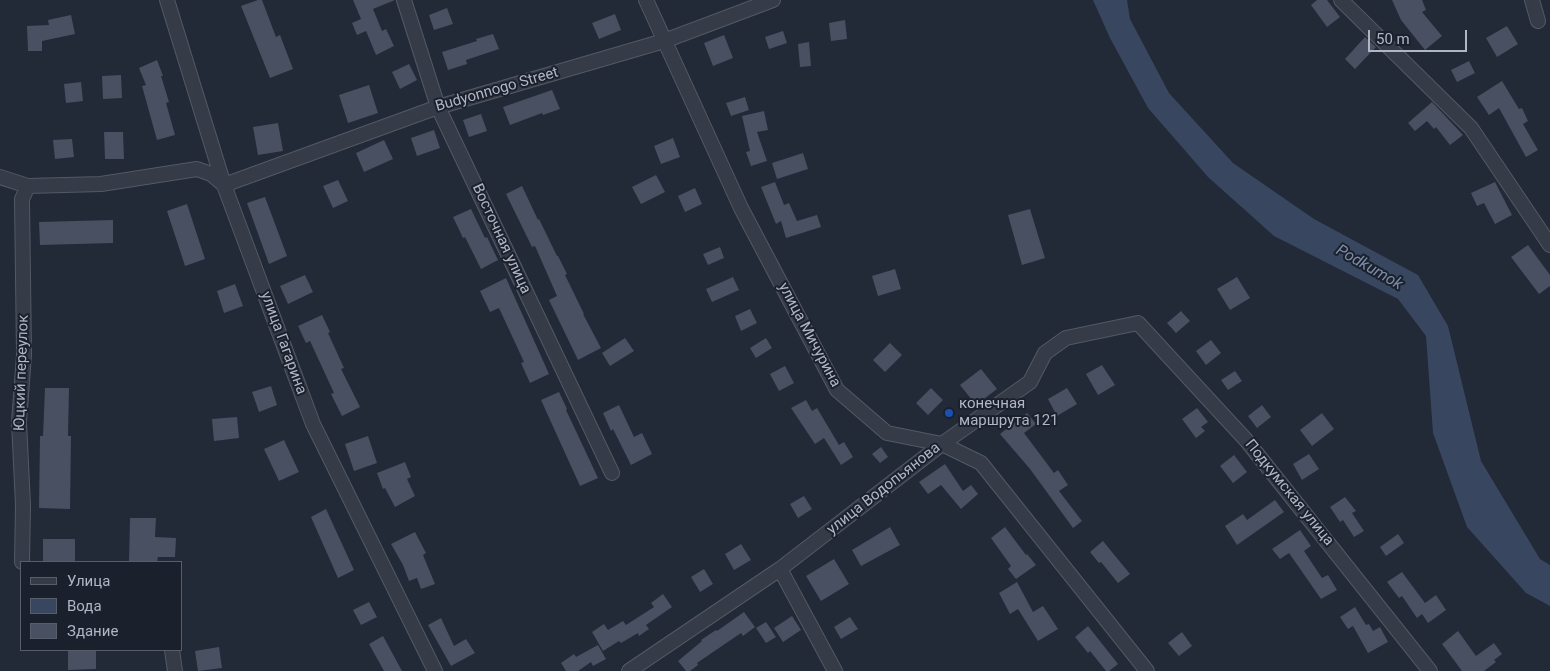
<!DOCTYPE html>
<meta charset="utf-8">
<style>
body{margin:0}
#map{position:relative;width:1550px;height:671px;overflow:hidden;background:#222937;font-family:Roboto,sans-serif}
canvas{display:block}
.legend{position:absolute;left:20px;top:561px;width:162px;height:90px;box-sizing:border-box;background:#1b212c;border:1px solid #575d69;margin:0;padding:6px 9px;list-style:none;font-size:15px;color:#b0b6c4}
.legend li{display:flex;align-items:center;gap:10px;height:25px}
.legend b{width:25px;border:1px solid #575d69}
.scale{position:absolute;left:1368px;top:30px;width:99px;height:22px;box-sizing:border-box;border:2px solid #b0b6c4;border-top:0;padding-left:6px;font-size:15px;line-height:18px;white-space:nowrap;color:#b0b6c4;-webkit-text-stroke:4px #1b212c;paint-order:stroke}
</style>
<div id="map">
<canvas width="1550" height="671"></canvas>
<ul class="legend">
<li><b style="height:6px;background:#363c47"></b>Улица</li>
<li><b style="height:14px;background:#39465f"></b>Вода</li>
<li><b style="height:14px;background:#495061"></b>Здание</li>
</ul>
<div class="scale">50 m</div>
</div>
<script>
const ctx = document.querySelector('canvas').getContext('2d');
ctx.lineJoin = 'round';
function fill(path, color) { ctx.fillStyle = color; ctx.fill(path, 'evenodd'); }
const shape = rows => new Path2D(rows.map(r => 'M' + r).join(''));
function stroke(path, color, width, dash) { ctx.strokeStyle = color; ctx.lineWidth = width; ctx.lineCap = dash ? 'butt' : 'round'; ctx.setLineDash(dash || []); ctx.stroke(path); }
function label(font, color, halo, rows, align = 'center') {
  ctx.font = font + ' Roboto,sans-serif'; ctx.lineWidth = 4; ctx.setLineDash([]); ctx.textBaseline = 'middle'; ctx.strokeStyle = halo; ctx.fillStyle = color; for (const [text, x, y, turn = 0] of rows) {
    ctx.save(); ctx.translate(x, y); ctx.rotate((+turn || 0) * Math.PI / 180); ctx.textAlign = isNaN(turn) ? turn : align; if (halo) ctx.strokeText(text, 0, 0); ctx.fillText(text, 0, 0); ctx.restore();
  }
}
const water = shape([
 [1093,0,1127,0,1130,19,1169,93,1233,163,1314,219,1418,275,1448,326,1481,461,1540,559,1550,565,1550,606,1526,593,1467,527,1433,433,1426,336,1398,299,1274,236,1208,177,1148,108,1110,38]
]);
const building = shape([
 [258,0,262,0,276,37,280,35,293,69,270,78,241,6],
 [353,0,395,0,373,9,382,31,386,29,394,46,376,55,366,31,357,35,352,23,361,19],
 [1317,0,1327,0,1340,17,1327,27,1311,5],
 [1392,0,1422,0,1426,10,1422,12,1442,36,1425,50,1401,20],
 [447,8,453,24,434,30,429,15],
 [615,14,621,30,599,39,592,23],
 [71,15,75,34,42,41,42,51,28,51,27,26,49,25,48,20],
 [845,20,847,39,831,41,829,23],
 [1507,26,1518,44,1497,57,1486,38],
 [783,31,787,43,769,49,765,37],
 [493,34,499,49,466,60,467,64,448,70,442,52,477,41,476,39],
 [724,35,733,58,713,66,704,43],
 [1365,37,1376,47,1355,69,1345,59],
 [809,42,811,66,800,67,798,44],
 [157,60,163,76,161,76,169,102,166,103,175,135,157,140,142,86,146,85,139,68],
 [1469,61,1475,73,1457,82,1451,70],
 [409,64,417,80,400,89,392,72],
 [121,75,122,98,103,99,102,76],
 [1502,81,1519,109,1522,108,1528,121,1523,124,1538,150,1526,157,1499,108,1489,115,1477,97],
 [81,82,83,101,66,103,64,84],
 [369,85,378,113,348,123,339,95],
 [552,90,560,109,543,115,542,113,510,125,503,107],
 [745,97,749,110,731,116,726,103],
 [1432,102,1463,135,1450,145,1436,127,1434,129,1427,121,1415,131,1408,123],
 [764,111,768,130,757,132,767,161,751,166,746,152,750,151,742,116],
 [481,114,487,131,469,137,463,120],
 [278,123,283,151,258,155,253,127],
 [434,130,440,148,417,156,411,138],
 [104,132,123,132,124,159,105,159],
 [673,138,680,157,661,164,654,146],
 [72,139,74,157,55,159,53,140],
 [384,140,393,159,364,172,356,153],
 [803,153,808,169,777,179,772,163],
 [656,175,665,192,641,204,632,187],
 [338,180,348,201,333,208,323,186],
 [775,182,784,205,789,203,797,221,817,215,821,227,786,238,781,221,776,224,761,187],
 [1495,182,1512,215,1495,224,1484,203,1477,206,1471,193],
 [522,186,538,220,539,219,557,256,558,256,567,274,565,275,584,314,583,314,601,348,578,360,549,300,557,296,535,246,532,247,506,194],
 [695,188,702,204,685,212,678,196],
 [265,197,287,256,269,264,247,203],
 [187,204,205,259,185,266,167,211],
 [471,209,485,238,487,237,498,260,481,269,465,237,463,238,453,217],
 [1030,209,1045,258,1022,265,1008,215],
 [113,220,113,243,40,245,39,222],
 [1528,245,1550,275,1550,286,1539,294,1511,257],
 [720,247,724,258,708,265,703,254],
 [895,269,901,289,878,296,872,276],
 [305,275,313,292,288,304,280,286],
 [733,277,739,290,712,302,706,289],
 [1237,277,1250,298,1230,310,1217,289],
 [506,278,549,374,530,383,521,363,524,362,499,308,490,312,480,291],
 [235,284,243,306,224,313,217,291],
 [750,309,757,323,741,331,735,316],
 [1181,311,1190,321,1176,333,1167,323],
 [322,315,330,332,328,333,344,368,341,369,360,407,342,416,331,394,334,393,310,341,306,343,298,326],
 [625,338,634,351,610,366,602,353],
 [766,338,772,348,756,358,750,348],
 [1211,340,1221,353,1206,365,1196,351],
 [890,343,902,355,885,372,873,360],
 [1102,365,1115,385,1098,395,1086,374],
 [785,366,794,383,779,391,770,374],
 [981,369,997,389,976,405,960,385],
 [1235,371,1242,381,1228,390,1221,380],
 [271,386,277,405,259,412,252,392],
 [45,388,69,388,68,436,71,436,70,509,39,508,40,436,43,436],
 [931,388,943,400,928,415,916,403],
 [1067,388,1077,404,1057,416,1048,399],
 [559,392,567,409,566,410,598,478,580,486,541,400],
 [806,400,812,411,817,408,839,445,844,442,853,457,841,465,824,438,815,444,791,408],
 [619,405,634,437,642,433,652,454,631,465,613,429,611,431,603,413],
 [1262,405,1271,417,1257,428,1248,416],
 [1197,408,1208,422,1201,427,1205,431,1196,438,1182,419],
 [1027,413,1036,424,1024,433,1054,473,1058,470,1068,485,1059,491,1082,521,1073,528,1030,469,1000,434],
 [1322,413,1334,429,1312,446,1300,430],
 [237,417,239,438,214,441,212,419],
 [368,436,377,463,354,471,345,444],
 [284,440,299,472,279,481,264,449],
 [881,447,888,457,880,463,872,454],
 [1309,454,1319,469,1302,480,1293,464],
 [1234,455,1247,472,1233,483,1220,466],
 [405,462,411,477,407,479,415,496,395,507,385,488,383,489,377,473],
 [945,464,963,491,971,485,978,494,961,509,941,485,928,494,919,482],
 [804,496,812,509,798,518,790,504],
 [1345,497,1356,511,1352,513,1364,531,1354,537,1343,520,1340,522,1330,507],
 [1275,500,1284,512,1237,545,1225,526,1243,514,1247,520],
 [326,509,354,570,338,578,311,517],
 [130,518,156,518,155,537,176,538,175,557,158,557,157,562,129,562],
 [890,527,900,545,861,566,852,550],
 [1005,527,1026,555,1027,554,1036,565,1016,579,1008,569,1011,566,991,538],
 [1300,530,1311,546,1304,551,1322,578,1328,575,1337,590,1321,599,1289,553,1280,559,1272,549],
 [415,532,426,553,423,555,435,584,421,589,417,578,409,581,403,565,391,544],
 [1398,534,1404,543,1386,556,1380,547],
 [43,539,75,539,75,562,43,562],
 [1103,541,1130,574,1118,583,1101,562,1099,563,1090,552],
 [741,544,751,560,734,570,725,554],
 [834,559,849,584,821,601,806,576],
 [704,569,713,584,700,592,691,577],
 [1402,572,1425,603,1436,595,1446,610,1428,623,1422,614,1417,618,1402,596,1399,598,1387,582],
 [1017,582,1033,612,1043,606,1058,629,1038,641,1018,609,1010,614,999,593],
 [663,594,672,607,646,625,649,629,639,636,638,633,621,643,619,641,603,651,592,632,604,624,608,630,623,621,626,625,654,607,651,603],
 [369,602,377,617,361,625,353,610],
 [1355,607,1366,625,1369,624,1373,631,1380,627,1388,642,1368,653,1353,626,1348,629,1340,617],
 [744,612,755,627,743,636,741,633,697,663,698,665,690,671,686,671,678,661,702,641,701,640,716,630,717,631],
 [792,616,801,630,783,642,774,628],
 [850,617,858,629,841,639,834,627],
 [441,618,454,646,466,639,475,653,451,666,428,625],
 [766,622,776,637,766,643,756,628],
 [1088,626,1118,664,1109,671,1106,671,1090,651,1088,653,1075,637],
 [1458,631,1476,656,1494,643,1502,654,1494,660,1496,662,1484,671,1462,671,1442,644],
 [1182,632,1192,646,1179,656,1168,643],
 [383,636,402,671,384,671,369,644],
 [598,645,606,659,593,666,591,662,578,671,566,671,561,663,574,654,576,657],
 [219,647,222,668,198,671,195,651],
 [68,650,96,650,96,669,68,670]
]);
const street = shape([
 [167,0,224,185,313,424,435,671],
 [404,0,438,107,612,473],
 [646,0,741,208,837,390,887,433,942,444,981,463,1147,671],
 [1341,0,1471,128,1550,245],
 [1532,0,1538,21],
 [0,177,28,186,101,184,197,169,211,174,224,185,438,107,664,41,773,0],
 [22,562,23,505,19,422,24,355,22,199,28,186],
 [780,569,835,671],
 [172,650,175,671],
 [629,671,780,569,942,444,1030,382,1045,353,1066,338,1138,323,1246,440,1430,671]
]);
const markers = [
 [949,413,5,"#1a4fb4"]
];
const streetNames = [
 ["Budyonnogo Street",497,90,-16],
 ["Восточная улица",501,239,65],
 ["улица Мичурина",809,335,62],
 ["улица Гагарина",283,343,70],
 ["Юцкий переулок",22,373,-88],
 ["улица Водопьянова",884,489,-38],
 ["Подкумская улица",1289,493,51]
];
const poiNames = [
 ["конечная",959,404],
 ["маршрута 121",959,421]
];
const waterNames = [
 ["Podkumok",1369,268,30]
];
fill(water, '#39465f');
fill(building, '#495061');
stroke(street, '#535965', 16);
stroke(street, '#363c47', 14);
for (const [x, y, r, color] of markers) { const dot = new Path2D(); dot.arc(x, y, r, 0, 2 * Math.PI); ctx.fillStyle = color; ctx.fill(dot); stroke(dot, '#1b212c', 2); }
label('15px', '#b0b6c4', '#1b212c', streetNames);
label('15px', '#b0b6c4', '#1b212c', poiNames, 'left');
label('italic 16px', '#7b8baa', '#1b212c', waterNames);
</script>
